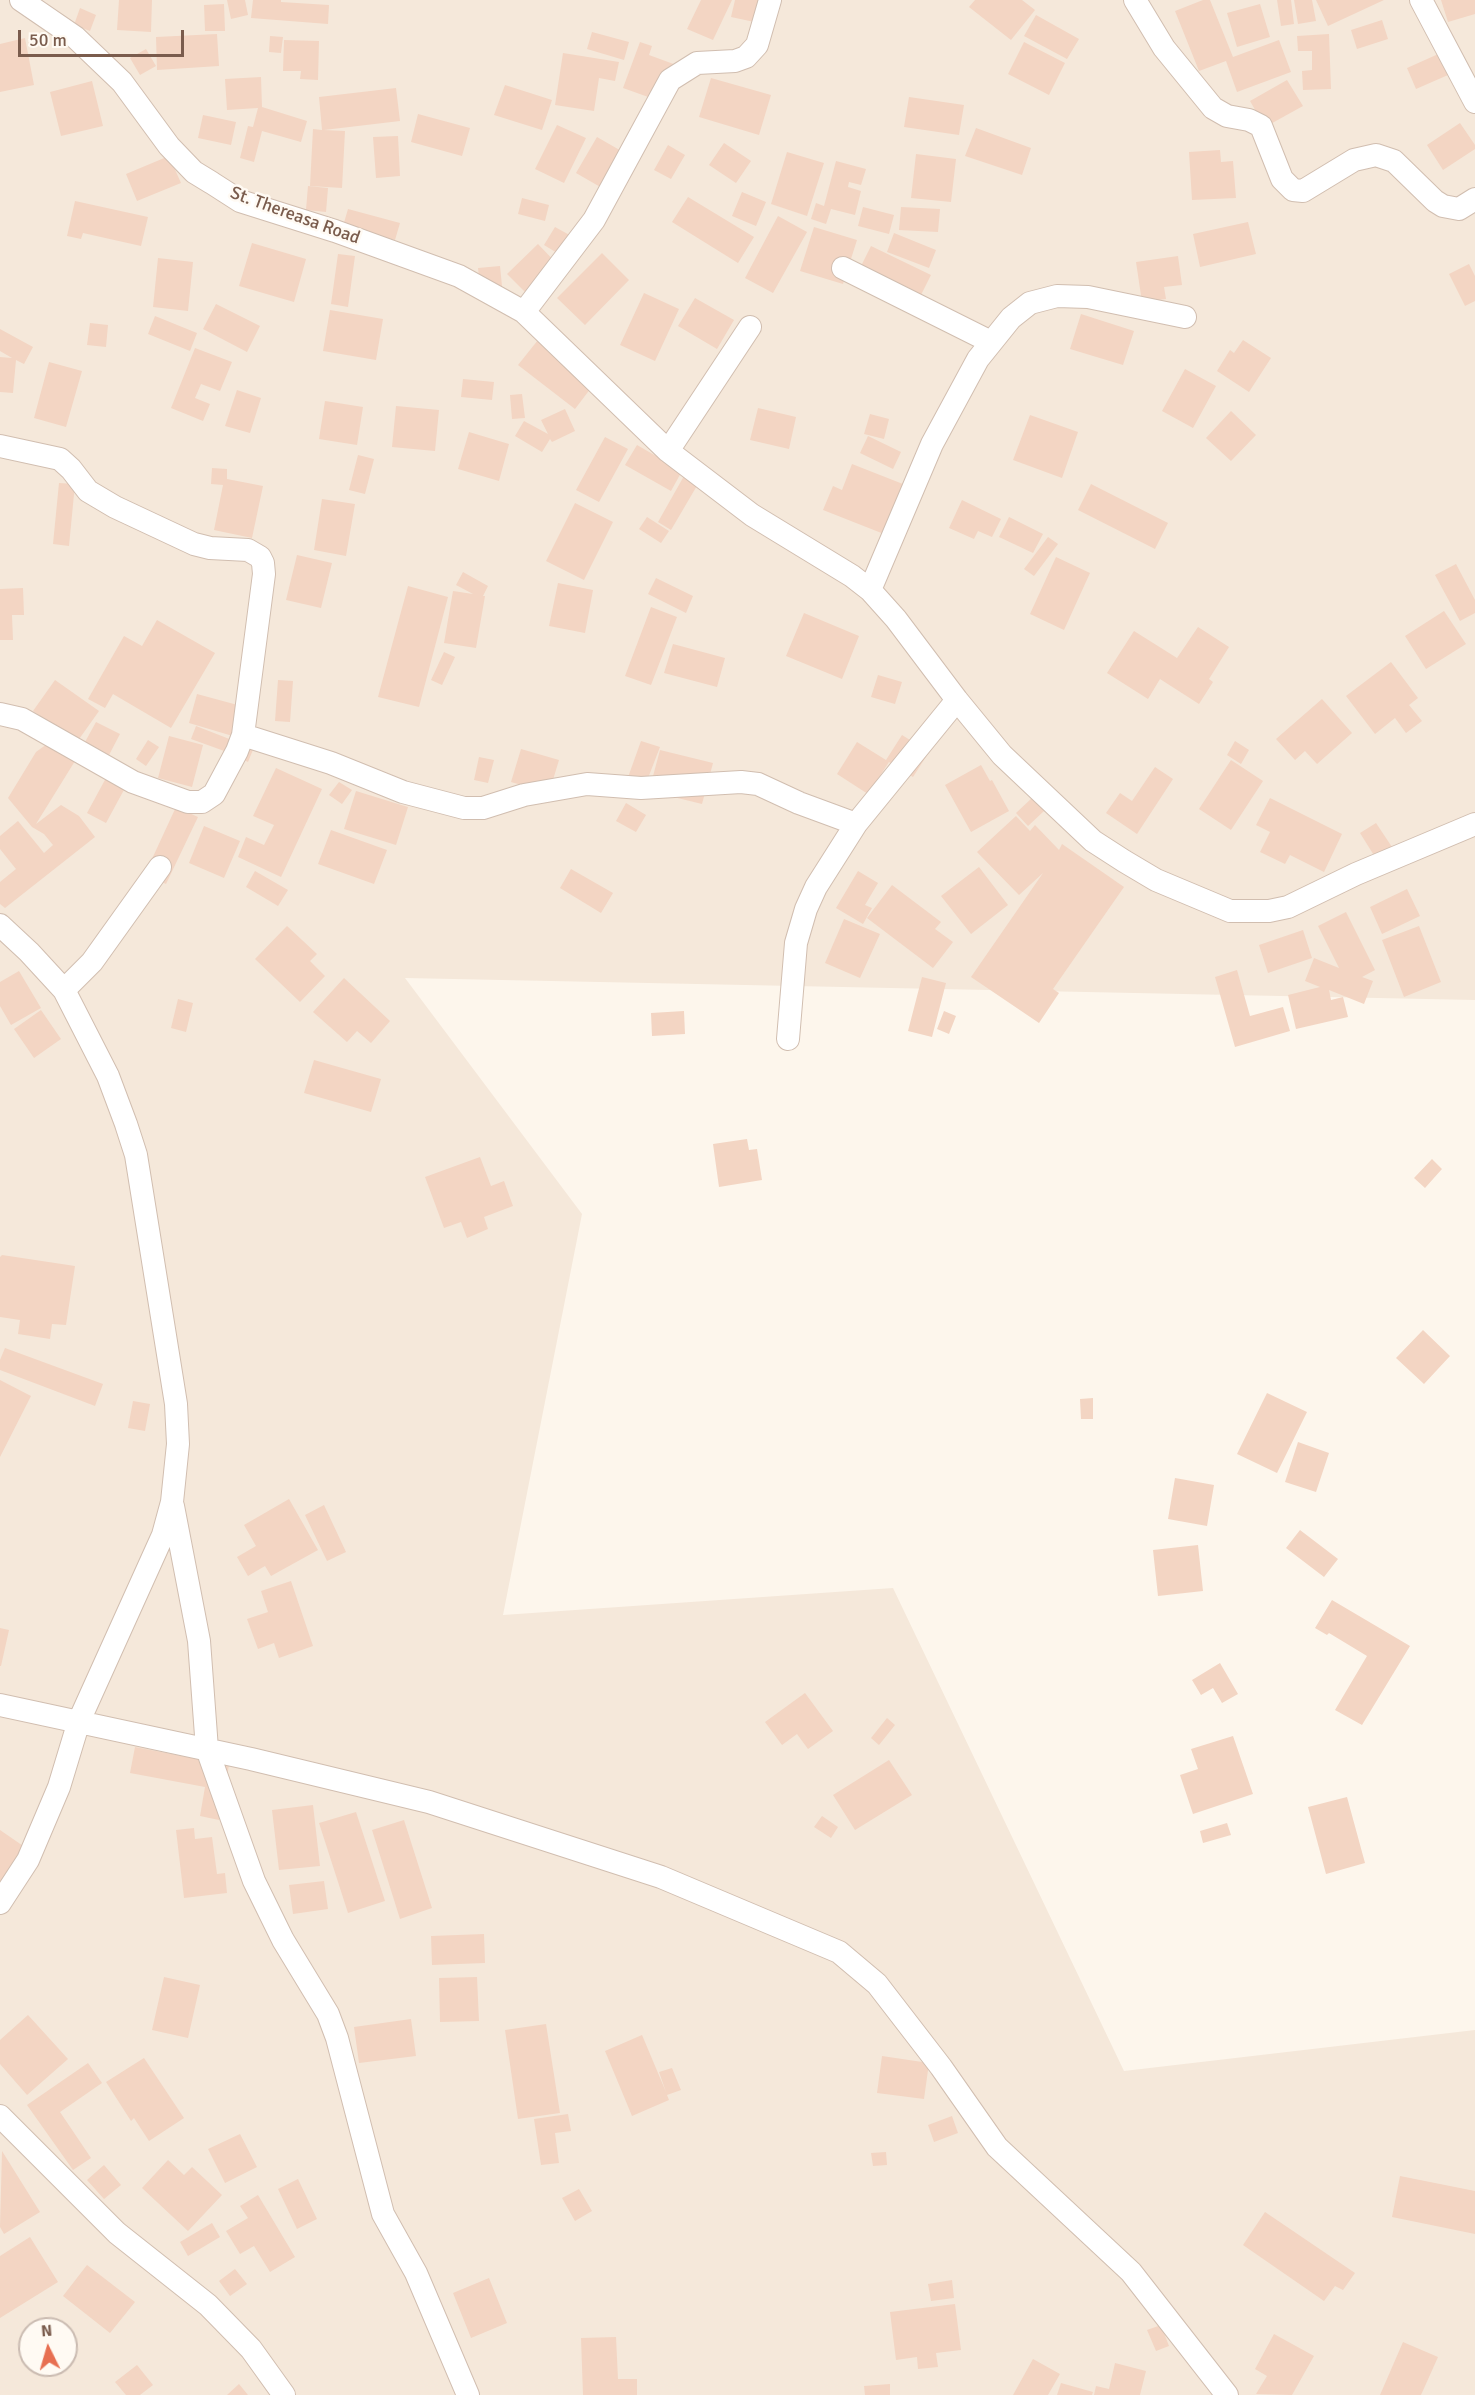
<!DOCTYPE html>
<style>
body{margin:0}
#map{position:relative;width:1475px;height:2395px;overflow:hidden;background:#fdf6ec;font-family:Signika,sans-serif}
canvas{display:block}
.north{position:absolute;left:18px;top:2317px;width:60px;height:60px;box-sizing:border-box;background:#fffaf3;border:2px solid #cabbb1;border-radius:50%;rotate:355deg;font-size:16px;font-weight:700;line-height:24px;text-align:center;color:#7a5c4d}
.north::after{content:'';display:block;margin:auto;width:21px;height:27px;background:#e76f51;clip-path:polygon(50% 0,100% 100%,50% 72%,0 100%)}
.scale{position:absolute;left:18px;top:30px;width:166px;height:27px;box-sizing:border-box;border:3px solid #7a5c4d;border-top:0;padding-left:8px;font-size:18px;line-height:21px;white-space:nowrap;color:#7a5c4d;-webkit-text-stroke:4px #fffaf3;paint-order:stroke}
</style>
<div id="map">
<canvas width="1475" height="2395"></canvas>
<div class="north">N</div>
<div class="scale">50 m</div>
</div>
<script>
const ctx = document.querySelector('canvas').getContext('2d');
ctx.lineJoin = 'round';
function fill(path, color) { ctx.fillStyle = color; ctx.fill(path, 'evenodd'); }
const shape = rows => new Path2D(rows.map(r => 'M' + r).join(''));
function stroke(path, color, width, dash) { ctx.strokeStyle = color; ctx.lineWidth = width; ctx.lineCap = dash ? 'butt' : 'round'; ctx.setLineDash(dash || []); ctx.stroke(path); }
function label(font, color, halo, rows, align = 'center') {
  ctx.font = font + ' Signika,sans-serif'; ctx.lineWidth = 5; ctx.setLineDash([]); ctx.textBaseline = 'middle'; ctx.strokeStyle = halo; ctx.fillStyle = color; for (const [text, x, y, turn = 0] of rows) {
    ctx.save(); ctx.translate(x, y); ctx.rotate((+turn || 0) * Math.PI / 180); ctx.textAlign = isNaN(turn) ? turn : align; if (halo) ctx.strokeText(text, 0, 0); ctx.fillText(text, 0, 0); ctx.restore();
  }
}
const residential = shape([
 [0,0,1475,0,1475,1000,405,978,582,1214,503,1615,893,1588,1124,2071,1475,2030,1475,2395,0,2395],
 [30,2329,66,2329,66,2365,30,2365]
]);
const building = shape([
 [119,0,152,0,151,32,117,30],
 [227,0,245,0,248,15,231,19],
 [253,0,281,0,281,2,329,5,328,24,251,18],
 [701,0,732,0,713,40,687,29],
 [735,0,778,0,773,26,731,17],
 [975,0,1022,0,1035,10,1011,40,969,7],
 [1203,0,1210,0,1233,57,1279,40,1291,72,1237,92,1226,61,1199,71,1175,11],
 [1277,0,1291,0,1294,24,1281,26],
 [1294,0,1312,0,1316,21,1298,24],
 [1316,0,1384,0,1328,26],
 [1441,0,1475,0,1475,14,1448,22],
 [224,4,225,31,205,31,204,5],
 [1260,4,1270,37,1237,47,1227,13],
 [80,8,96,15,90,31,74,25],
 [1036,15,1079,39,1067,59,1024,36],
 [1382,20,1388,39,1357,49,1351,30],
 [592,32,629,42,624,60,587,49],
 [217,34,219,66,157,70,156,37],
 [1329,34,1331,89,1303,90,1302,71,1312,70,1312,51,1298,51,1297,36],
 [270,36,283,37,281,53,269,52],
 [25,38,34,85,0,92,0,44],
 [284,40,319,41,318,80,300,79,301,71,283,71],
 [640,42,652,46,649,55,679,66,665,103,623,88],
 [1024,42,1065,63,1049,95,1008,74],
 [1454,47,1464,68,1416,89,1407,68],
 [146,49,156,66,140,75,130,58],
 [563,53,619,62,615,81,599,78,594,111,555,105],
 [261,77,262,107,307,121,301,142,262,131,254,162,240,158,248,126,253,127,258,108,227,110,225,79],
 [711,78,771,95,759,135,699,117],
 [1287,80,1303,106,1265,127,1250,101],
 [92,81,103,126,61,136,50,92],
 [505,85,552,100,542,130,494,115],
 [396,88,400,121,324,130,345,131,342,188,310,186,313,129,322,130,319,97],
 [909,97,964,105,959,135,904,127],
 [418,114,470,128,462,156,411,142],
 [203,115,236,122,231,145,198,138],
 [1460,123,1475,145,1475,149,1443,170,1427,145],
 [557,125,586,138,564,183,535,169],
 [976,128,1031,148,1022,175,965,156],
 [398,136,400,176,376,178,373,137],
 [597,137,630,156,609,192,576,173],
 [724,143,751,161,736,183,709,165],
 [668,145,685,155,671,179,654,170],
 [1220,150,1221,162,1233,161,1236,198,1192,200,1189,152],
 [787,152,824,163,807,216,771,204],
 [916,154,956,159,951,202,911,198],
 [169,156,181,183,137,201,126,174],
 [836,161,866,169,861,185,849,182,848,187,861,191,855,215,831,209,826,224,811,219,816,203,824,206],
 [308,186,328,188,326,212,306,210],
 [742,192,766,202,756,226,732,216],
 [688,197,754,237,738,263,672,222],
 [522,198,549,205,545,221,518,214],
 [75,201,148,217,141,246,83,233,81,239,67,236],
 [863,207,894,215,889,234,858,226],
 [901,207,940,209,938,232,899,230],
 [348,209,400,223,395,240,343,226],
 [778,216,807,232,773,293,745,278],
 [1248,222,1256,254,1200,267,1193,234],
 [555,227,584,243,572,262,544,245],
 [814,227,857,240,843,284,800,271],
 [894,233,936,250,929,268,887,252],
 [252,243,306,259,294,302,239,286],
 [538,244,558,265,528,295,507,274],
 [871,246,931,275,920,297,860,268],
 [602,253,629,280,585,325,557,298],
 [338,254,355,256,348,307,331,304],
 [1178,256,1182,285,1164,287,1166,299,1142,302,1136,262],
 [158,258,193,262,188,311,153,307],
 [1469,264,1475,276,1475,301,1465,306,1449,274],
 [500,266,502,286,480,288,478,268],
 [644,293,679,309,655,361,620,345],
 [695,298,734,320,717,349,678,326],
 [216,304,260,326,247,352,203,329],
 [330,310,383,319,376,360,323,351],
 [1081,314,1134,331,1123,365,1070,349],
 [155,316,197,333,190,351,148,334],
 [90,323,108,325,106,347,87,345],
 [0,329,33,347,24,364,16,360,13,393,0,392,0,357,12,358,0,351],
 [538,340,594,384,575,409,518,365],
 [1243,340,1271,358,1249,392,1217,371,1230,350,1234,353],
 [195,348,232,362,220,391,201,384,195,398,210,404,203,421,171,408],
 [49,362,82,371,66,427,34,418],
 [1185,369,1216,386,1193,428,1162,411],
 [463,379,494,382,492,400,461,397],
 [237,390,261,398,250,433,225,426],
 [522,394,525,418,512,419,510,395],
 [325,401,363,407,357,445,319,439],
 [396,406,439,410,435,451,392,447],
 [758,408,796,417,789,449,750,440],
 [565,409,575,431,552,442,550,439,542,452,515,436,524,421,548,434,541,420],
 [1231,411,1256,435,1231,461,1206,438],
 [870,414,889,419,884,439,864,434],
 [1030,415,1078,432,1062,478,1013,460],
 [469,432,509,444,499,481,458,469],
 [868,436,901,452,893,469,860,453],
 [605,437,628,449,599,502,576,490],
 [637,445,682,471,671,491,625,465],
 [358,455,374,459,365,494,349,490],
 [852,464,908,486,889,536,823,510,833,486,842,490],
 [212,468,227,469,227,479,263,486,252,538,214,530,223,485,211,484],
 [684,476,698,484,671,530,658,522],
 [59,483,75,484,69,546,53,544],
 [1091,484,1168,523,1155,549,1078,510],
 [322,499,355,504,346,556,314,550],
 [962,500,1001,519,992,537,978,531,974,539,949,528],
 [575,503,613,522,584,580,546,561],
 [647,517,669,531,661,543,639,529],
 [1009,517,1043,534,1033,553,999,537],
 [1048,537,1058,544,1034,576,1024,569],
 [297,555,332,563,321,608,286,600],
 [1056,557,1090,573,1064,630,1030,614],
 [1456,564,1475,600,1475,613,1460,621,1435,575],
 [463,572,488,586,483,596,485,596,476,648,444,643,453,591,473,594,456,585],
 [656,578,693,596,686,613,648,594],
 [558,583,593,590,585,633,549,626],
 [408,586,448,597,419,707,378,697],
 [23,588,24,615,12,615,13,640,0,640,0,589],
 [651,607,677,617,651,685,625,676],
 [1444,611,1466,644,1426,669,1405,636],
 [804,613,859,636,842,679,786,656],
 [157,620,215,653,171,728,113,694,105,708,88,699,124,636,142,646],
 [1198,627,1229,647,1209,679,1213,682,1199,704,1160,679,1148,699,1107,673,1134,631,1177,658],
 [673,644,725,658,717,687,664,673],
 [444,652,455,657,442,685,431,680],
 [1391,662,1418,698,1409,705,1422,721,1406,733,1395,718,1375,734,1346,696],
 [878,675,902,682,895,704,871,697],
 [55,680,99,711,77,742,33,711],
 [278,680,293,681,290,722,275,721],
 [197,694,245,707,257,740,248,762,229,753,236,737,189,723],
 [1322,699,1352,733,1317,764,1305,751,1295,760,1276,739],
 [96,722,120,734,109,755,85,742],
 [196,726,232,740,227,752,191,739],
 [902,735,929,752,913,777,889,762,868,794,837,774,857,742,886,760],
 [169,736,203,745,192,787,158,778],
 [148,740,159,747,146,766,136,759],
 [641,741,660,747,645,786,627,780],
 [1235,741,1249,750,1241,764,1227,755],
 [47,744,75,761,36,824,61,805,79,816,95,837,5,908,0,904,0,882,16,869,0,849,0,836,18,821,44,853,53,845,44,834,32,827,8,798,36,752],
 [521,749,559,760,549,793,511,782],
 [660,750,713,763,702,804,649,791],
 [479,757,494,760,488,783,474,780],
 [1231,760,1263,781,1231,830,1199,809],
 [981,765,990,781,992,780,1009,811,971,832,945,785],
 [1155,767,1173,779,1137,834,1106,813,1120,793,1132,801],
 [276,768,322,789,281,877,238,857,246,837,264,845,274,825,253,816],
 [106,778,125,788,106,823,87,813],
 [339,782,352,790,342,804,329,795],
 [356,791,408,807,396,845,344,829],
 [1032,798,1044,811,1028,826,1016,813],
 [1270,798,1342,834,1324,872,1290,855,1285,864,1260,852,1270,832,1256,825],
 [626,803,646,815,636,832,616,821],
 [176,807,198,817,166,884,145,874],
 [1016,816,1030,831,1035,825,1059,850,1062,844,1124,887,1053,989,1059,993,1039,1023,971,977,1043,873,1019,895,977,852],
 [1376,823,1392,847,1375,857,1360,833],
 [204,826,240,841,224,878,189,863],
 [331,830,387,850,374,884,318,864],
 [979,867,1008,905,971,934,941,896],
 [571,869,613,893,601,913,560,888],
 [255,871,288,890,278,906,246,887],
 [858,871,878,883,865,905,872,908,863,924,836,908],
 [892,885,941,922,935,929,953,942,933,968,867,918],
 [1407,889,1420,916,1382,934,1370,907],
 [1346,912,1375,970,1362,977,1373,981,1364,1004,1329,990,1331,1000,1343,997,1348,1017,1296,1029,1288,995,1320,987,1305,981,1314,958,1339,968,1318,926],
 [844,919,880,934,860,978,825,963],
 [287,926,317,954,310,961,325,976,300,1002,255,959],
 [1419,926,1441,982,1404,997,1382,940],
 [1303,930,1312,958,1268,973,1259,945],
 [1237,970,1250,1016,1283,1007,1290,1031,1235,1047,1215,977],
 [19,971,41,1008,11,1025,0,1006,0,982],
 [922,977,946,983,932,1037,908,1031],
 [344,978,390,1021,371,1043,357,1031,347,1042,313,1012],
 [178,999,193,1003,186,1032,171,1028],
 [41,1010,61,1039,34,1058,14,1029],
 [684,1011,685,1034,652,1036,651,1013],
 [944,1011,956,1016,949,1034,937,1029],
 [314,1060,381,1079,371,1112,304,1093],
 [747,1139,749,1150,757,1149,762,1180,719,1187,713,1144],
 [480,1157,491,1186,504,1181,513,1206,484,1217,488,1229,467,1238,461,1222,444,1228,425,1177],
 [1432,1159,1442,1169,1425,1188,1414,1178],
 [2,1255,75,1266,66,1325,52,1324,50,1339,18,1334,20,1320,0,1317,0,1257],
 [1423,1330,1450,1356,1424,1384,1396,1358],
 [5,1348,103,1384,95,1406,0,1370,0,1360],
 [0,1380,31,1396,0,1457],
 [1267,1393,1307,1412,1277,1473,1237,1454],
 [1093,1398,1093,1419,1081,1419,1080,1399],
 [133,1401,150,1404,145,1431,128,1428],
 [1298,1442,1329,1453,1316,1492,1285,1482],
 [1175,1478,1214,1485,1207,1526,1168,1519],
 [289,1499,318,1550,271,1576,265,1566,248,1576,237,1557,256,1546,244,1525],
 [324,1505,346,1552,327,1561,305,1515],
 [1300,1530,1338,1559,1324,1577,1286,1548],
 [1198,1545,1203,1591,1158,1596,1153,1550],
 [291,1581,313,1646,279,1658,274,1643,258,1649,247,1619,268,1612,261,1591],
 [1332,1600,1410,1646,1362,1725,1335,1710,1367,1656,1329,1633,1327,1635,1315,1628],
 [0,1628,9,1630,1,1666,0,1666],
 [1220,1663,1238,1694,1222,1703,1213,1688,1201,1695,1192,1680],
 [805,1693,833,1731,808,1749,797,1734,782,1745,765,1722],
 [887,1718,895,1725,879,1745,871,1738],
 [1233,1736,1253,1794,1193,1814,1180,1775,1198,1769,1191,1749],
 [135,1747,229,1765,219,1820,200,1816,205,1787,130,1773],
 [889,1760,912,1795,855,1830,833,1795],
 [1347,1797,1365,1863,1326,1874,1308,1807],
 [313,1805,320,1866,279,1870,272,1810],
 [356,1812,385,1901,348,1913,319,1823],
 [822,1816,838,1827,831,1838,814,1827],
 [404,1820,432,1908,400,1919,372,1830],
 [1227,1823,1231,1835,1203,1843,1200,1831],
 [194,1828,195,1839,212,1837,217,1874,225,1873,227,1893,184,1898,176,1830],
 [0,1830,29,1850,0,1892],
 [324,1881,328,1909,293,1914,289,1885],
 [484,1934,485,1963,432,1965,431,1936],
 [164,1977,200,1985,188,2038,152,2030],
 [477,1977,479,2021,440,2022,439,1978],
 [28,2015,68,2059,27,2095,0,2064,0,2040],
 [411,2019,416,2056,359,2063,354,2027],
 [546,2024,560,2113,518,2119,505,2030],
 [642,2035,666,2092,659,2072,672,2068,681,2090,667,2095,669,2100,632,2116,605,2051],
 [882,2056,929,2063,924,2099,877,2093],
 [144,2058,184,2118,149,2141,134,2118,131,2121,106,2082],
 [88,2063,102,2083,60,2112,91,2158,73,2170,27,2105],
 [568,2114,571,2131,555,2133,559,2163,541,2165,534,2119],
 [952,2116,958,2133,934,2142,928,2125],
 [240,2134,257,2167,225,2183,208,2149],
 [2,2151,40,2212,4,2234,0,2227],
 [886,2152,887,2165,873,2166,871,2153],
 [168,2160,184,2175,192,2167,222,2195,188,2231,142,2188],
 [104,2165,121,2185,104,2199,87,2180],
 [1400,2176,1475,2191,1475,2234,1392,2217],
 [298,2179,317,2219,297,2229,278,2189],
 [579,2189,592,2211,575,2221,562,2198],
 [258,2195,295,2257,270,2272,254,2246,240,2254,226,2231,248,2218,240,2206],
 [1265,2212,1355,2273,1343,2290,1335,2286,1324,2301,1243,2245],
 [212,2223,220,2237,188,2256,180,2242],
 [30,2237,58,2282,0,2318,0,2256],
 [87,2265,135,2302,110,2333,63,2296],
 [235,2269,247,2284,230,2296,219,2281],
 [489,2278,507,2323,471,2338,453,2293],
 [952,2280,954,2298,931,2301,928,2284],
 [955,2304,961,2350,936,2353,938,2367,918,2369,917,2357,896,2360,890,2312],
 [1161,2325,1169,2346,1156,2351,1147,2330],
 [1274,2334,1314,2356,1292,2395,1256,2394,1267,2376,1255,2369],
 [616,2337,618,2379,637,2379,637,2395,583,2395,581,2338],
 [1403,2342,1438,2357,1421,2395,1380,2395],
 [1033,2359,1060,2374,1048,2395,1013,2395],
 [1115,2363,1146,2371,1140,2395,1094,2395,1096,2386,1109,2389],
 [137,2365,153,2385,140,2395,126,2395,115,2382],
 [1061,2383,1093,2392,1092,2395,1057,2395],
 [239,2384,248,2395,227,2395],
 [890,2384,890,2395,865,2395,864,2386]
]);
const minor = shape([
 [21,0,75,37,122,82,169,146,194,172,212,183,240,201,335,231,459,276,524,312,668,451,752,515,852,576,870,590,896,619,957,700,1002,755,1093,841,1124,861,1156,880,1230,911,1269,911,1288,907,1356,874,1475,824],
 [1135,0,1164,48,1213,108,1227,116,1249,120,1261,126,1282,179,1293,190,1303,191,1354,160,1376,155,1394,161,1435,201,1443,206,1459,209,1475,199],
 [1421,0,1475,102],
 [843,268,991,342],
 [524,312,594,220,670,80,697,63,735,61,746,57,757,45,770,0],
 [0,446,60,459,71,469,88,491,115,507,194,544,210,548,248,550,260,557,263,563,264,574,243,735,237,751,214,794,202,802,188,802,133,782,22,719,0,714],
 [668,451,750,327],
 [870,590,932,444,978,359,1011,318,1030,303,1057,296,1088,297,1185,317],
 [243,735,331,763,403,792,464,808,483,808,524,795,587,784,641,788,741,782,758,784,799,803,856,824],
 [0,925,29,952,64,990,108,1076,126,1124,136,1155,176,1404,178,1444,172,1502,163,1535,79,1721,59,1787,28,1860,0,1903],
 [64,990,92,962,160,867],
 [788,1039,796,943,806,909,816,887,856,824,957,700],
 [173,1506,199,1641,207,1749,254,1881,283,1940,328,2014,337,2038,383,2214,416,2273,468,2395],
 [0,1705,251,1759,429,1802,661,1877,839,1952,877,1984,941,2067,997,2147,1131,2272,1227,2395],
 [0,2116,117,2233,208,2305,251,2349,284,2395]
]);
const streetNames = [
 ["St. Thereasa Road",295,216,20]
];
fill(residential, '#f5e8da');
fill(building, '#f3d5c3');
stroke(minor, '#d1beb0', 24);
stroke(minor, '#fff', 22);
label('18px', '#7a5c4d', '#fffaf3', streetNames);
</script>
